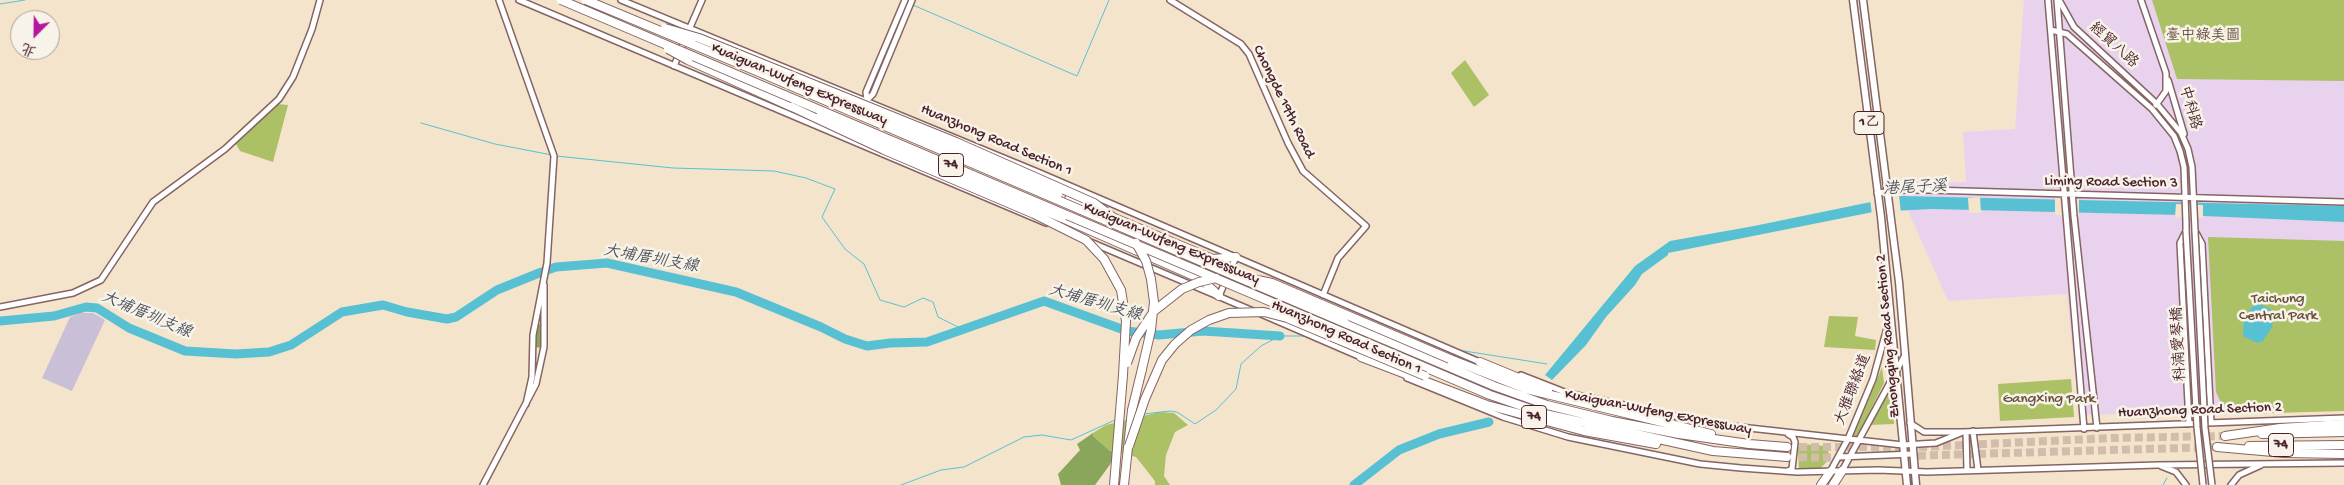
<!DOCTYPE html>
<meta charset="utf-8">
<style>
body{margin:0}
#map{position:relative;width:2344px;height:485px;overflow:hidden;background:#f4e4cc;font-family:"Gochi Hand","LXGW WenKai TC",sans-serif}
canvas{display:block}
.north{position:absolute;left:10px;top:10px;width:50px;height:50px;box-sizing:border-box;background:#f7f3e8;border:1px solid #b29e9c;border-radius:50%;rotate:203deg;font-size:14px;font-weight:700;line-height:20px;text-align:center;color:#4a1f2b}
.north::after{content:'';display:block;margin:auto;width:18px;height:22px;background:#b5179e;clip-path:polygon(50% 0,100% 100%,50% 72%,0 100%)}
</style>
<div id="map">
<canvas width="2344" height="485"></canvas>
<div class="north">北</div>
</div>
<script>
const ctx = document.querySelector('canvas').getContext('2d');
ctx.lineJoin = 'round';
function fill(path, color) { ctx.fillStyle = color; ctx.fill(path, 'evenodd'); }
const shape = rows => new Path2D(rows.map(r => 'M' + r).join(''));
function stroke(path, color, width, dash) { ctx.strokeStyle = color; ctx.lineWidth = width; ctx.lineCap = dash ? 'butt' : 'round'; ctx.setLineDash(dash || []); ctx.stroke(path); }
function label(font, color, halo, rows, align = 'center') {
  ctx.font = font + ' "Gochi Hand","LXGW WenKai TC",sans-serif'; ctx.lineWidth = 5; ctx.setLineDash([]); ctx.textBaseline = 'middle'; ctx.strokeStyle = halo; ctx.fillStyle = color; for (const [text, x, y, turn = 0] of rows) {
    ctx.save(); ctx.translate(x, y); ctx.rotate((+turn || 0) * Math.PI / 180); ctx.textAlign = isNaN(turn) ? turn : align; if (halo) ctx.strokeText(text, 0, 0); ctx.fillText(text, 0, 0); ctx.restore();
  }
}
const built = shape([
 [2024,0,2344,0,2344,409,2079,415,2067,294,1948,301,1895,181,1966,182,1963,132,2015,129]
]);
const industrial = shape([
 [81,313,93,313,105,320,72,391,42,378,70,317]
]);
const green = shape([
 [2152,0,2344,0,2344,81,2177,79],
 [1465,60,1489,95,1474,107,1451,73],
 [277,104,288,105,273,162,240,151,235,142],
 [2208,237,2344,241,2344,411,2237,414,2222,405,2216,392],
 [1829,316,1858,317,1855,336,1876,340,1875,350,1824,347],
 [1882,367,1884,383,1856,439,1852,439],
 [2071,379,2074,417,2000,421,1998,384],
 [1892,391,1894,424,1869,425,1887,393],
 [1159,412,1174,413,1188,425,1175,432,1166,455,1164,476,1170,485,1155,485,1155,481,1136,457,1109,450,1093,436,1093,433,1106,425],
 [1801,444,1825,446,1831,457,1820,469,1799,470,1798,448]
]);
const forest = shape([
 [541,322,542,323,542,348,535,347,537,328],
 [1093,433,1093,436,1109,450,1116,453,1109,466,1095,485,1061,485,1058,474,1080,450,1077,444]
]);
const water = shape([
 [1900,196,2344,206,2344,222,2180,215,1932,209,1873,212,1668,253,1668,255,1642,274,1635,285,1606,317,1586,345,1552,380,1545,375,1635,266,1670,241,1754,226],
 [2254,305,2262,305,2270,309,2274,315,2272,327,2263,341,2257,343,2243,336,2244,317]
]);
const pier = shape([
 [1899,195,1901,214,1872,215,1870,199],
 [1980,197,1981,213,1969,213,1968,198],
 [2055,198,2079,198,2079,216,2055,215],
 [2176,204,2203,205,2203,218,2175,217]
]);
const stream = shape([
 [0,4,25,0],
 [913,5,1077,76,1109,0],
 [421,123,495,144,552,155],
 [556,156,673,168,774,171,806,178,835,189,822,217,845,249,864,264,880,300,904,307,923,298,933,302,938,317,962,329],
 [1431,347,1433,347],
 [1458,350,1547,364],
 [1143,414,1170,411,1177,412,1195,424,1216,410,1236,389,1241,364,1261,346,1280,336,1306,336],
 [901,485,941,470,964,467,1024,437,1042,435,1071,440,1115,420],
 [2163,485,2167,478]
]);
const river = shape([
 [0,321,54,316,86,307,97,308,129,328,185,351,236,354,269,352,291,345,342,312,383,305,407,312,447,319,456,317,497,290,539,273,556,267,607,263,736,292,821,327,845,339,867,346,890,343,927,342,1044,301,1127,331,1159,335,1203,331,1280,336],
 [1354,485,1399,450,1439,434,1489,422]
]);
const highwayTunnel = shape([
 [1787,447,1921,447,2113,438,2225,436],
 [1906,456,2217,447],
 [1787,457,1845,458]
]);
const minor = shape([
 [499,0,554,156,547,263,533,335,532,377,526,404],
 [519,0,1046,223],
 [621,0,1040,173,1482,363],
 [1170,0,1241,44,1249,54,1288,143,1303,171,1366,226,1338,258,1323,295],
 [2048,0,2084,429],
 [2057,0,2074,216,2097,428],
 [2059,0,2074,27,2157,104,2181,133,2188,149,2192,167,2195,231,2202,244,2211,423],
 [2141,0,2166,73,2166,91,2156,105],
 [2051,30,2067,34,2152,109,2174,136,2180,151,2184,167,2186,223,2186,231,2180,243,2189,424],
 [688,32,702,0],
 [674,66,685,40],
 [2168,80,2184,134],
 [867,100,866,92,905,0],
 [866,101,873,94,912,0],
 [1877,193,1903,190,1929,190,2344,202],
 [1088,241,1253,311],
 [1219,296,1236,257],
 [0,307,73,293,101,280,153,202,225,149,279,99,293,77,312,29,320,0],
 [1261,314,1363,358],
 [1521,375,1567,393,1713,424,1903,445,1936,443,1963,432],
 [1407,378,1503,417,1568,437,1700,464,1741,468,1797,472,1878,470,1927,472,2158,465,2344,463],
 [1910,423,1924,432,1963,432,2344,418],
 [1973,431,1978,470],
 [1966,432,1967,470],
 [1839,457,1913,454],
 [2161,466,2176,472,2186,485],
 [1788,471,1792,469,1795,442,1793,437,1788,434],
 [1842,471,1905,355],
 [1830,472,1848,439,1873,379,1890,317],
 [483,485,536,384,544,347,544,285],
 [2231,485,2239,475,2261,465]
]);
const major = shape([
 [1853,0,1881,217,1907,485],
 [1863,0,1899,282,1916,485]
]);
const highway = shape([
 [688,60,792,107],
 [1069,199,1213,259,1236,257],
 [1062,218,1201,279,1219,296],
 [1345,323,1494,386,1547,405,1612,421,1679,434,1749,444,1787,447],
 [1342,332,1490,395,1545,414,1713,451,1787,457],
 [1361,357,1487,405,1584,431,1656,444],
 [1450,359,1526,389,1711,434],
 [1480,362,1548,390],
 [2262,434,2344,432],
 [2225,436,2280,428,2344,424],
 [2249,446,2344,445],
 [2217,447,2284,453,2344,454],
 [1114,485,1123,375],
 [1124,485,1132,410,1142,369],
 [1821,485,1830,472],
 [1833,485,1842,471]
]);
const minorBridge = shape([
 [2186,231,2197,427,2203,485],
 [2195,231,2205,428,2212,485]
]);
const highwayBridge = shape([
 [561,0,1342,332],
 [586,0,754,70,1345,323],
 [665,28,699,38,956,142,1094,203,1122,224],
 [668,49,688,60],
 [832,96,1058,194],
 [792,107,884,150,1034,214,1086,240,1104,259,1121,290,1126,321,1123,375],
 [820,116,1062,218],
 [1136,243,1146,261,1151,279,1154,302,1151,330,1142,369],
 [1248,278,1272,283,1450,359],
 [1127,363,1136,338,1154,311,1182,289,1199,282,1216,278],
 [1129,446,1145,399,1162,360,1175,344,1191,330,1209,320,1229,313,1264,312,1287,318,1425,376]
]);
const shields = [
 [1869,123,30],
 [951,165,25],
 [1534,417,25],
 [2281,445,25]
];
const shieldNames = [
 ["1乙",1869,123],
 ["74",951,165],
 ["74",1534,417],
 ["74",2281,445]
];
const parkNames = [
 ["臺中綠美圖",2203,37],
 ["Taichung",2278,300],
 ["Central Park",2278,317],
 ["Gangxing Park",2049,400]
];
const streetNames = [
 ["經貿八路",2113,46,42],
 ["Kuaiguan-Wufeng Expressway",799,85,23],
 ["Chongde 19th Road",1283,102,64],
 ["中科路",2189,108,74],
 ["Huanzhong Road Section 1",996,141,23],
 ["Liming Road Section 3",2111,183,1],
 ["Kuaiguan-Wufeng Expressway",1171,244,23],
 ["Zhongqing Road Section 2",1889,336,-95],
 ["Huanzhong Road Section 1",1346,338,24],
 ["科湳愛琴橋",2180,344,-93],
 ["大雅聯絡道",1854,390,-69],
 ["Huanzhong Road Section 2",2200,411,-2],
 ["Kuaiguan-Wufeng Expressway",1658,413,11]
];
const waterNames = [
 ["港尾子溪",1915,189,-3],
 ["大埔厝圳支線",651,260,10],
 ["大埔厝圳支線",1095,304,16],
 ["大埔厝圳支線",146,316,23]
];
fill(built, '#e9d2ed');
fill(industrial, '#c9bfd7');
fill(green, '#acc065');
fill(forest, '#89a65a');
fill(water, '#57c1d3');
fill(pier, '#f4e4cc');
stroke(stream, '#57c1d3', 1);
stroke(river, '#57c1d3', 9);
stroke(highwayTunnel, '#d2bdac', 8, [8, 4]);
stroke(minor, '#866463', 8);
stroke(major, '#866463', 9);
stroke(highway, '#866463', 10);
stroke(minor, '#fff', 5);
stroke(major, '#fff', 6);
stroke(highway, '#fff', 8);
stroke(minorBridge, '#866463', 8, []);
stroke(highwayBridge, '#866463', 10, []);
stroke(minorBridge, '#fff', 5);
stroke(highwayBridge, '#fff', 8);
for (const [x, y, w] of shields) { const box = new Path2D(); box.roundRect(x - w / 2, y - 11.5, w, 23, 4); ctx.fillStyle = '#f7f3e8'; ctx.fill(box); stroke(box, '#4a1f2b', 1); }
label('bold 14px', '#4a1f2b', null, shieldNames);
label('15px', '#674f3c', '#f7f3e8', parkNames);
label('15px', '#4a1f2b', '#f7f3e8', streetNames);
label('italic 16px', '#4e505d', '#f7f3e8', waterNames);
</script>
